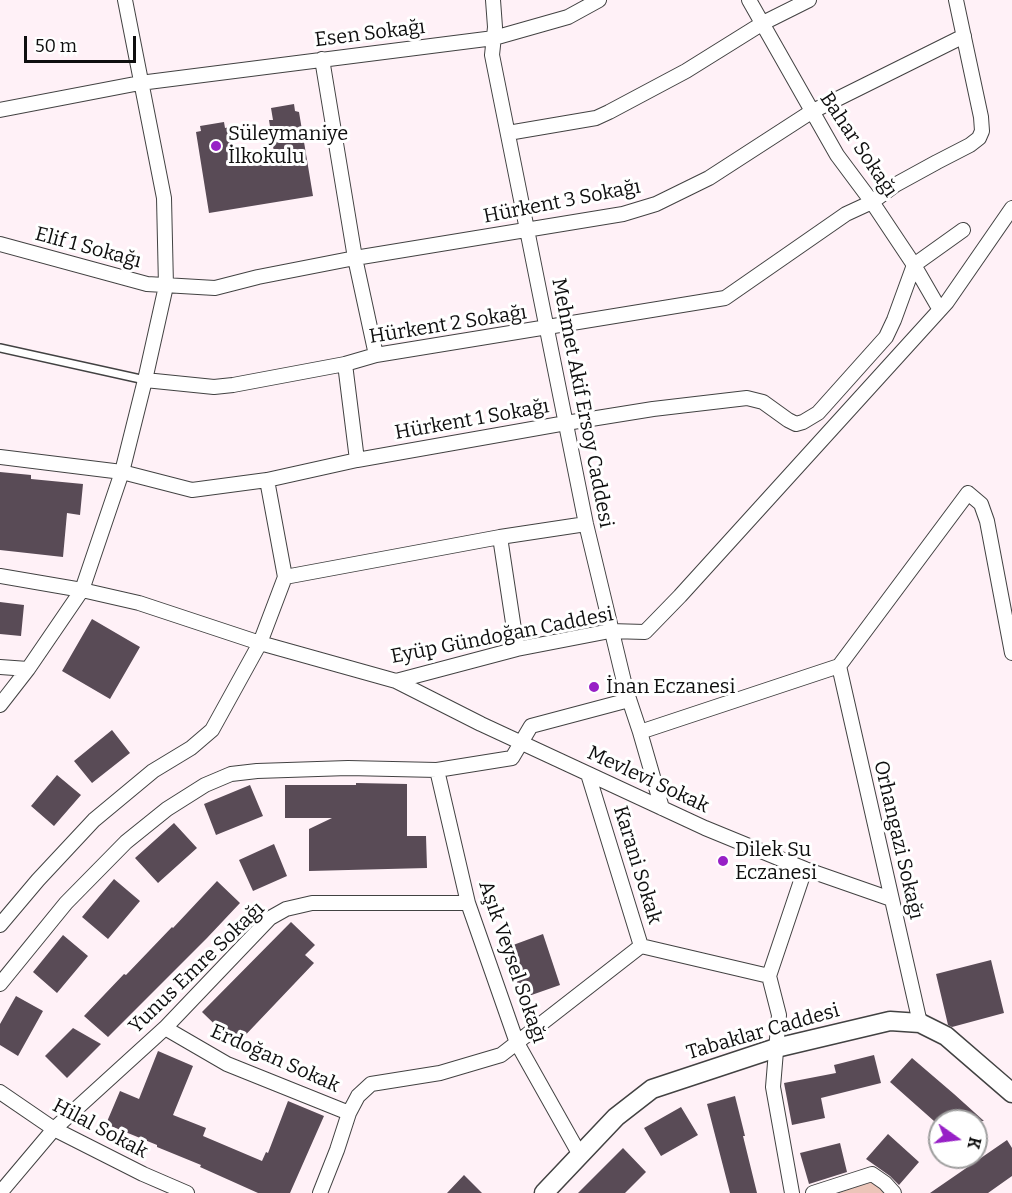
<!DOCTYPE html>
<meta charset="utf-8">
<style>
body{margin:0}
#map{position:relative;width:1012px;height:1193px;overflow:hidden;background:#fff1f7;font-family:Bitter,serif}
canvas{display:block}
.north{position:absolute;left:928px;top:1109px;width:60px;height:60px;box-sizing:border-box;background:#fff;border:2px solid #9f9f9f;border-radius:50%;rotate:104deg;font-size:16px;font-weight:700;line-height:24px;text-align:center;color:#0f0f0f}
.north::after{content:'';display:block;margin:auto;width:21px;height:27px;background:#9720c6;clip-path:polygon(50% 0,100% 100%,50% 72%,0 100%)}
.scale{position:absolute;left:24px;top:36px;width:112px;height:27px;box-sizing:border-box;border:3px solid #0f0f0f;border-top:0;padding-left:8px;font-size:18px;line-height:21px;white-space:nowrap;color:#0f0f0f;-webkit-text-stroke:4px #fff;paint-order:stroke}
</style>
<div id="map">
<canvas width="1012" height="1193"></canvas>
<div class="north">K</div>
<div class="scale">50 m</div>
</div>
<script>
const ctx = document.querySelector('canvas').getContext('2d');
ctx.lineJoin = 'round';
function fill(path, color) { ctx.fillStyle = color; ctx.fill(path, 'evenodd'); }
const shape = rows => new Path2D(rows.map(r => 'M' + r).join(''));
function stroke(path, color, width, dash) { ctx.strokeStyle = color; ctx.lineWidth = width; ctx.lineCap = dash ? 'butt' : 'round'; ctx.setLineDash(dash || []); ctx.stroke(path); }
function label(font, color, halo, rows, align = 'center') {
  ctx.font = font + ' Bitter,serif'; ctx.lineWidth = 6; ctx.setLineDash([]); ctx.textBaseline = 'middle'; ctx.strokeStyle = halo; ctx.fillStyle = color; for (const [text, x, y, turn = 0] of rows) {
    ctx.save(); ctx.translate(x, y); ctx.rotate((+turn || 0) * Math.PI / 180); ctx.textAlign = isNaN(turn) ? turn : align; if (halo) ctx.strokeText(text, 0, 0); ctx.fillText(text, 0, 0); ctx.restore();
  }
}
const green = shape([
 [873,1181,889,1193,839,1193]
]);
const building = shape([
 [294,104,295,111,299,112,313,196,209,213,196,132,201,131,200,126,224,122,225,128,230,127,236,165,275,159,269,120,273,120,271,108],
 [0,472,31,475,31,479,83,484,80,515,67,513,63,557,0,550],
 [0,602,24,605,21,636,0,634],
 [92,619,140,647,110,699,62,671],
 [112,730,130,753,92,783,74,761],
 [57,775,81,795,54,826,31,806],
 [356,783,407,784,407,836,426,836,427,868,309,871,309,829,332,818,285,818,285,785,356,785],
 [250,785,263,816,216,835,204,804],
 [174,823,197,848,158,883,135,858],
 [274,844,287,876,253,891,239,860],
 [114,879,140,901,108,939,82,917],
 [217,881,240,903,207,938,108,1037,84,1016,124,974,126,975,172,927,173,928],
 [291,922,315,945,305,955,314,963,236,1045,202,1012],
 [543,934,560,985,523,998,505,948],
 [63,935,88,956,57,993,33,972],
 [991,960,1004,1013,952,1027,948,1025,936,974],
 [16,996,43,1011,18,1056,0,1045,0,1024],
 [73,1028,101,1044,67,1078,45,1056],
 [158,1051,193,1066,173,1115,206,1128,203,1136,262,1161,266,1152,268,1153,288,1101,324,1116,290,1193,258,1193,200,1167,201,1165,157,1147,157,1145,106,1124,120,1091,139,1099],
 [874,1055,881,1083,821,1098,825,1118,792,1125,784,1083,836,1073,834,1065],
 [912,1058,954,1094,984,1121,934,1121,890,1082],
 [735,1096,745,1136,743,1136,757,1193,730,1193,707,1104],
 [681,1107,698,1135,661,1156,644,1128],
 [888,1134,919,1162,899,1185,890,1176,866,1159],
 [1007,1140,1012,1148,1012,1176,988,1193,930,1193],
 [840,1143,847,1172,809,1184,800,1153],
 [623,1148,646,1172,625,1193,578,1193],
 [464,1175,482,1193,447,1193]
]);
const service = shape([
 [0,348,145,380]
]);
const minor = shape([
 [493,0,495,27,492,55,586,524,626,690,640,732,662,808],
 [749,0,837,155,872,202,914,265,940,310],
 [322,59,355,258,376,355],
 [0,110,140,83,494,38,568,17,599,0],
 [508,133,596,118,609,112,686,71,763,23,809,0],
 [0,244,147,284,215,288,258,277,355,258,623,214,656,204,709,178,811,112,964,36],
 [345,364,357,460],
 [145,380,214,387,233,385,345,364,376,355,725,298,846,214,872,202,895,185,937,162,970,145,979,138,982,131,981,117,956,0],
 [0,457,122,472,192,490,267,480,357,460,566,423,653,409,747,398,763,402,788,420,796,424,803,422,818,413,886,337,894,320,914,265,963,230],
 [500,537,586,524],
 [0,576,82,590,139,603,260,643,396,681,517,649,610,631,645,632,680,596,947,302,1012,208],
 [285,577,500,537,517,649],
 [839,666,920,1023],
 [0,667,28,669],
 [396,681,481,724,705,828,805,869,891,899],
 [0,705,28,669,82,590,122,472,145,380,166,286,164,198,125,0],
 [640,732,839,666,968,493,981,504,987,521,1012,653],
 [437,770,468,903,517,1043,580,1155],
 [588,774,641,946],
 [0,925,38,880,94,820,153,771,191,748,212,730,260,643,285,577,267,480],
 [641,946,769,976],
 [0,984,66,903,126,842,167,809,205,785,231,774,257,771,348,768,437,770,512,758,531,726,629,700],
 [165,1028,227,1064,349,1113],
 [0,1092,54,1129,143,1174,187,1193],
 [0,1193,54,1129,165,1028,270,918,286,909,312,903,468,903],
 [320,1193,337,1150,349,1113,358,1096,371,1084,440,1073,501,1055,641,946],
 [792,1193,773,1087,779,1015,769,976,805,869],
 [813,1193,872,1174,885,1183,894,1193]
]);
const tertiary = shape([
 [544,1193,616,1117,652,1089,776,1048,890,1021,920,1023,946,1036,1012,1093]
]);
const markers = [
 [216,146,6,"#9720c6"],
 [594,687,6,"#9720c6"],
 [723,861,6,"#9720c6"]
];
const streetNames = [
 ["Esen Sokağı",370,34,-7],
 ["Bahar Sokağı",858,145,56],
 ["Hürkent 3 Sokağı",562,202,-11],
 ["Elif 1 Sokağı",88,248,15],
 ["Hürkent 2 Sokağı",448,325,-9],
 ["Mehmet Akif Ersoy Caddesi",582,403,79],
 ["Hürkent 1 Sokağı",472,420,-10],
 ["Eyüp Gündoğan Caddesi",502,636,-11],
 ["Mevlevi Sokak",648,780,25],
 ["Orhangazi Sokağı",898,840,77],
 ["Karani Sokak",637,865,73],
 ["Aşık Veysel Sokağı",512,962,71],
 ["Yunus Emre Sokağı",197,968,-44],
 ["Tabaklar Caddesi",763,1032,-16],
 ["Erdoğan Sokak",275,1059,24],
 ["Hilal Sokak",100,1129,28]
];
const poiNames = [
 ["Süleymaniye",228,134],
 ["İlkokulu",228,157],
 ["İnan Eczanesi",606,687],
 ["Dilek Su",735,850],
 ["Eczanesi",735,873]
];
fill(green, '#ecc5b9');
fill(building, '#594b56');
stroke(service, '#424242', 10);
stroke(minor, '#424242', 16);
stroke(tertiary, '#424242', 21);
stroke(service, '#fff', 7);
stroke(minor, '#fff', 14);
stroke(tertiary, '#fff', 18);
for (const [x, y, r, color] of markers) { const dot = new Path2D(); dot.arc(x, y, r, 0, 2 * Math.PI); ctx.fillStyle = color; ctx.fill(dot); stroke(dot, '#fff', 2); }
label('20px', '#0f0f0f', '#fff', streetNames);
label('20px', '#0f0f0f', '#fff', poiNames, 'left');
</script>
